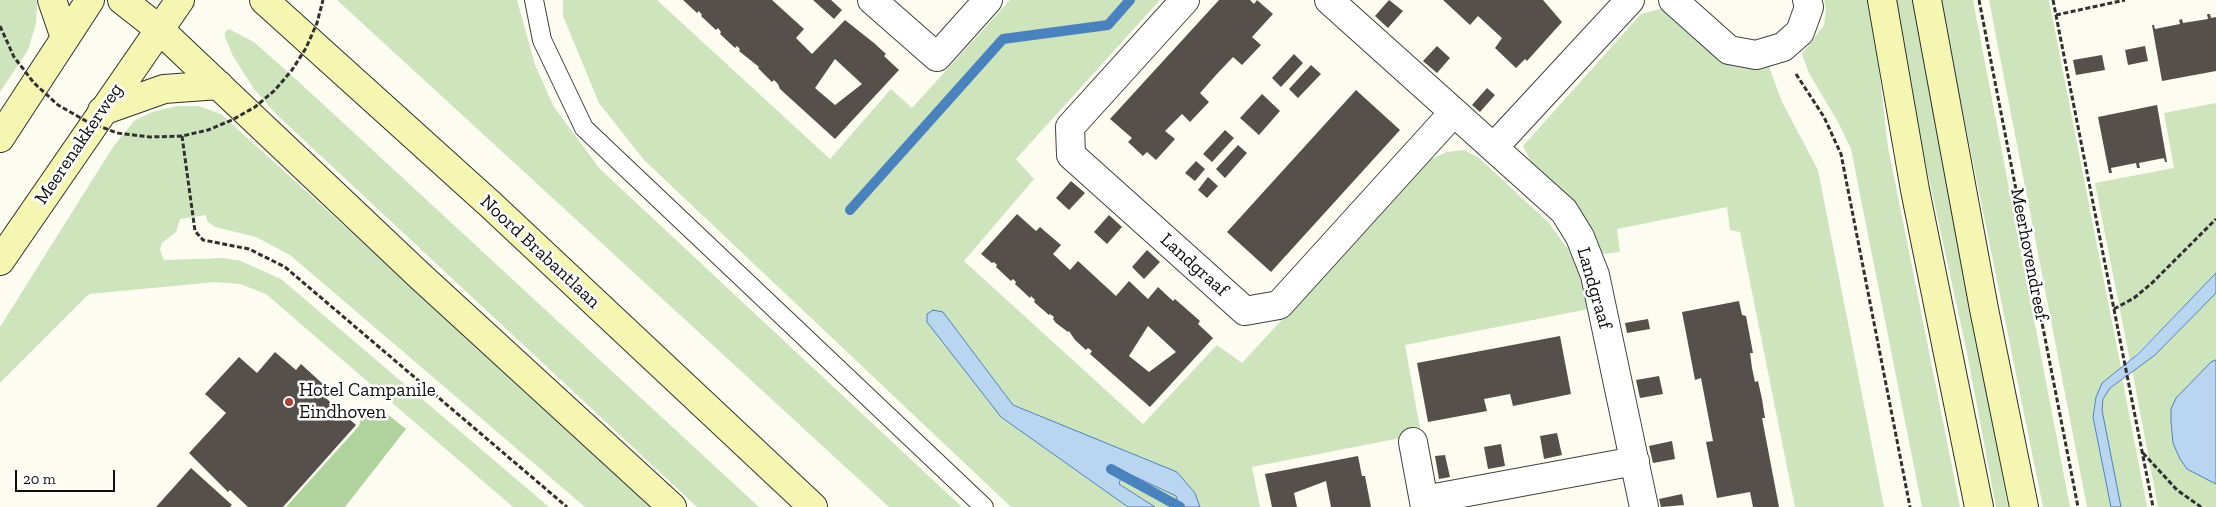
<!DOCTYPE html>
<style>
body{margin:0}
#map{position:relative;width:2216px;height:507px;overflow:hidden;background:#fdfcf0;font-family:"Zilla Slab",serif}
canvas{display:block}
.scale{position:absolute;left:15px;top:470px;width:100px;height:22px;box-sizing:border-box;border:2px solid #0e0e0e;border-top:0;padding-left:6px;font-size:15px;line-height:18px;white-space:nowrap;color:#0e0e0e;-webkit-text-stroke:4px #fff;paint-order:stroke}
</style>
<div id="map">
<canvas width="2216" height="507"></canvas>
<div class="scale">20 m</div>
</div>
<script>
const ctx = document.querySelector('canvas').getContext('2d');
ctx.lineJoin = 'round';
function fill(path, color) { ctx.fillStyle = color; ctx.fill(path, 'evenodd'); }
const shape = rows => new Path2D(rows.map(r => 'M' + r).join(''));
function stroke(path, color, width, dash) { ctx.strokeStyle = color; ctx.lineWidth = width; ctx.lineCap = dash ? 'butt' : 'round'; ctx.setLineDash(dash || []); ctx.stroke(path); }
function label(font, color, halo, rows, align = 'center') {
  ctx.font = font + ' "Zilla Slab",serif'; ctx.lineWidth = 5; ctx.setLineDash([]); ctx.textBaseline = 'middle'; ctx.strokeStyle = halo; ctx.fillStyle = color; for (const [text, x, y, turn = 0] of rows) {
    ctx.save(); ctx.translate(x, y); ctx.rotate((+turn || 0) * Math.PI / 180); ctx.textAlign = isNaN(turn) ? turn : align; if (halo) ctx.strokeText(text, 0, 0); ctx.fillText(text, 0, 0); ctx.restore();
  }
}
const green = shape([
 [0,0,36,0,37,4,36,23,28,50,0,92],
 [337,0,517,0,535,65,554,107,600,169,962,507,889,507],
 [563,0,657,0,830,159,891,89,912,108,1010,0,1160,0,1016,159,1034,179,964,261,1143,424,1217,345,1242,363,1429,160,1447,152,1464,150,1479,158,1549,223,1575,259,1589,309,1405,345,1421,434,1252,467,1260,507,1200,507,1195,493,1177,472,1013,405,943,312,1001,417,1128,507,1011,507,644,160,599,103,563,16],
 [1824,0,1871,0,1888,147,1960,507,1922,507,1851,149,1839,124,1809,73,1802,54,1824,25,1826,9],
 [1890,0,1914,0,2008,507,1996,507,1967,353],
 [1940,0,1973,0,2070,507,2043,507],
 [1989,0,2049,0,2121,368,2102,383,2094,404,2093,417,2111,507,2087,507],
 [1663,8,1701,43,1736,66,1768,64,1782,102,1818,170,1884,507,1795,507,1740,232,1730,230,1727,207,1617,229,1620,252,1603,254,1570,201,1534,168,1523,146,1641,14],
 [229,29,254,42,300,83,759,507,697,507,277,115,254,89,233,56,225,37,225,32],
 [2216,103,2216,273,2130,361,2095,183,2174,168,2164,113],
 [177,106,199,106,221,114,654,507,585,507,290,255,256,237,215,227,207,221,206,215,180,219,176,232,162,243,160,250,164,260,223,258,241,261,281,279,549,507,513,507,266,294,240,284,215,282,89,294,0,383,0,327,113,147,134,121,152,112],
 [2216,293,2216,360,2211,362,2176,398,2171,409,2171,422,2173,443,2180,459,2187,469,2216,484,2216,507,2158,507,2132,370,2155,355],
 [2122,377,2147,507,2121,507,2111,459,2102,410,2103,399,2110,388],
 [1123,471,1176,496,1180,507,1155,507,1118,483]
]);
const forest = shape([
 [377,406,406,429,345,507,286,507,359,426,362,415]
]);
const water = shape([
 [2216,273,2216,293,2155,355,2110,388,2103,399,2102,410,2121,507,2111,507,2093,417,2096,397,2102,383,2138,354,2216,273],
 [933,310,943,312,1013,405,1177,472,1195,493,1200,507,1180,507,1176,496,1123,471,1119,484,1155,507,1128,507,1001,417,927,322,927,314,933,310],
 [2216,360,2216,484,2187,469,2180,459,2173,443,2171,422,2171,409,2176,398,2211,362,2216,360]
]);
const stream = shape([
 [850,210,1003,39,1108,25,1130,0],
 [1111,469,1180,507]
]);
const building = shape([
 [683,0,772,0,804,29,796,38,812,54,845,20,874,43,886,54,884,56,899,70,835,139,780,89,778,84,774,80,772,82,758,68,759,67,739,51,740,49,737,46,735,48,720,34,721,32,718,28,716,30,701,16,702,15,699,11,697,13],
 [835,59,862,84,835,105,815,88],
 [813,0,831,0,842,10,834,19],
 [1219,0,1250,0,1254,4,1257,0,1273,14,1252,37,1261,45,1242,65,1233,57,1216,75,1200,93,1209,102,1190,122,1182,114,1165,131,1175,139,1156,160,1147,152,1143,156,1128,142,1132,138,1110,119],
 [1389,0,1403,11,1388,28,1375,16],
 [1443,0,1543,0,1562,22,1527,61,1525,59,1516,68,1495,48,1502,38,1478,16,1470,25],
 [2207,14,2210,14,2211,18,2216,17,2216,71,2162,81,2152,25,2154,25,2155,29,2180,24,2179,20,2182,19,2183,23,2208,19],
 [1437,46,1450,58,1437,73,1423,61],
 [2145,46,2148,61,2128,65,2125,50],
 [1294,54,1303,63,1281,87,1272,78],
 [2102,55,2105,70,2076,75,2073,60],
 [1311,65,1321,74,1298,98,1289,89],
 [1487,88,1495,95,1480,112,1472,105],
 [1356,90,1400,130,1271,272,1227,232],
 [1262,94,1280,111,1259,135,1240,118],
 [2157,105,2167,162,2165,162,2164,158,2139,163,2140,168,2137,168,2136,163,2111,168,2112,173,2109,173,2098,117],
 [1225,130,1234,138,1212,162,1203,154],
 [1238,145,1247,153,1225,178,1216,169],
 [1196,161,1205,169,1195,181,1185,173],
 [1208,177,1218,186,1207,198,1198,190],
 [1071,181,1085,193,1069,210,1056,198],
 [1017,214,1036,231,1040,227,1061,245,1053,254,1070,270,1078,261,1116,296,1129,281,1148,299,1158,287,1173,301,1175,299,1200,321,1198,324,1213,338,1150,407,1090,354,1092,351,1088,348,1086,350,1075,340,1069,331,1068,332,1056,323,1053,319,1054,317,1050,314,1049,315,1034,302,1035,300,1031,296,1030,298,1015,284,1016,282,1013,279,1011,281,996,267,997,265,994,262,992,263,981,254],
 [1148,326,1176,352,1149,372,1129,356],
 [1109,215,1122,227,1107,244,1094,232],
 [1147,250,1160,262,1144,279,1132,267],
 [1739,301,1742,315,1746,316,1753,353,1750,353,1752,368,1755,382,1758,381,1762,399,1765,418,1762,418,1779,507,1753,507,1750,492,1717,498,1706,442,1713,441,1701,378,1695,380,1682,312],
 [1648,319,1650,329,1627,333,1625,323],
 [1560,336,1571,394,1513,406,1510,394,1484,399,1487,411,1428,422,1417,363],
 [275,352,296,370,301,364,325,386,319,392,356,425,283,507,248,507,230,490,228,492,189,453,226,413,205,394,239,357,257,373],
 [1659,376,1663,394,1640,398,1636,380],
 [1557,433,1562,455,1544,459,1540,436],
 [1672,441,1675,459,1653,463,1649,446],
 [1501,444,1505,466,1488,469,1484,447],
 [1445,455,1450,477,1439,479,1435,456],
 [1358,456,1362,476,1365,476,1371,507,1331,507,1326,481,1294,493,1297,507,1272,507,1265,474],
 [191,468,232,505,230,507,156,507],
 [1682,494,1684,505,1661,507,1659,499]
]);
const path = shape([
 [1979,0,2078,507],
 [2053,0,2153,507],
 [2056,15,2125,0],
 [1796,74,1824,117,1841,154,1910,507],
 [182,136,195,231,203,240,249,249,285,267,567,507],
 [2114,309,2134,298,2152,283,2216,219],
 [2143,453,2177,490,2201,507]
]);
const lane = shape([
 [534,0,542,40,584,128,984,507]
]);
const street = shape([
 [872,0,937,57,988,0],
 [1185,0,1070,127,1071,155,1245,311,1279,305,1454,112],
 [1329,0,1564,211,1580,237,1595,275,1644,507],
 [1673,0,1729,50,1756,55,1783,47,1800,32,1809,7,1807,0],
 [1494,147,1630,0],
 [1413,442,1425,507],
 [1424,500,1635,461]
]);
const secondary = shape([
 [52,0,65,38],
 [122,0,159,29,420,276,672,507],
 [264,0,491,205,813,507],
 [1882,0,1915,190,1979,507],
 [1927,0,1984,309,2024,507],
 [102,111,164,89,219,85],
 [0,138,90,0],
 [0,261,180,0]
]);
const pathBridge = shape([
 [0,26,14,57,34,83,58,105,86,121,117,133,150,137,182,136,208,130,232,120,255,107,275,90,292,70,306,48,317,23,323,0]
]);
const markers = [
 [289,402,5,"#ae3e36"]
];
const streetNames = [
 ["Meerenakkerweg",79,144,-56],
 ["Noord Brabantlaan",540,252,43],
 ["Meerhovendreef",2029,254,79],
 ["Landgraaf",1194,265,42],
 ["Landgraaf",1594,288,74]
];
const poiNames = [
 ["Hotel Campanile",299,391],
 ["Eindhoven",299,413]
];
fill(green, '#cde4bd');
fill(forest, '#b0d39e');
fill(water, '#bad5ef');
stroke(water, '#4a82be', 1);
stroke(stream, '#4a82be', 10);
fill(building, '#55504b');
stroke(lane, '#414141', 20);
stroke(street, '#414141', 30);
stroke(secondary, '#303030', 30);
stroke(path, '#303030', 3, [5, 2.5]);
stroke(lane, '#fff', 18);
stroke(street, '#fff', 28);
stroke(secondary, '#f6f6b3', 28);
stroke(pathBridge, '#303030', 3, [5, 2.5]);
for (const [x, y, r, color] of markers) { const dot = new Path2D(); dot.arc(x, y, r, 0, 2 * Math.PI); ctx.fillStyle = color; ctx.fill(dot); stroke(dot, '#fff', 2); }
label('19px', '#0e0e0e', '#fff', streetNames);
label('19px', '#0e0e0e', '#fff', poiNames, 'left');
</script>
